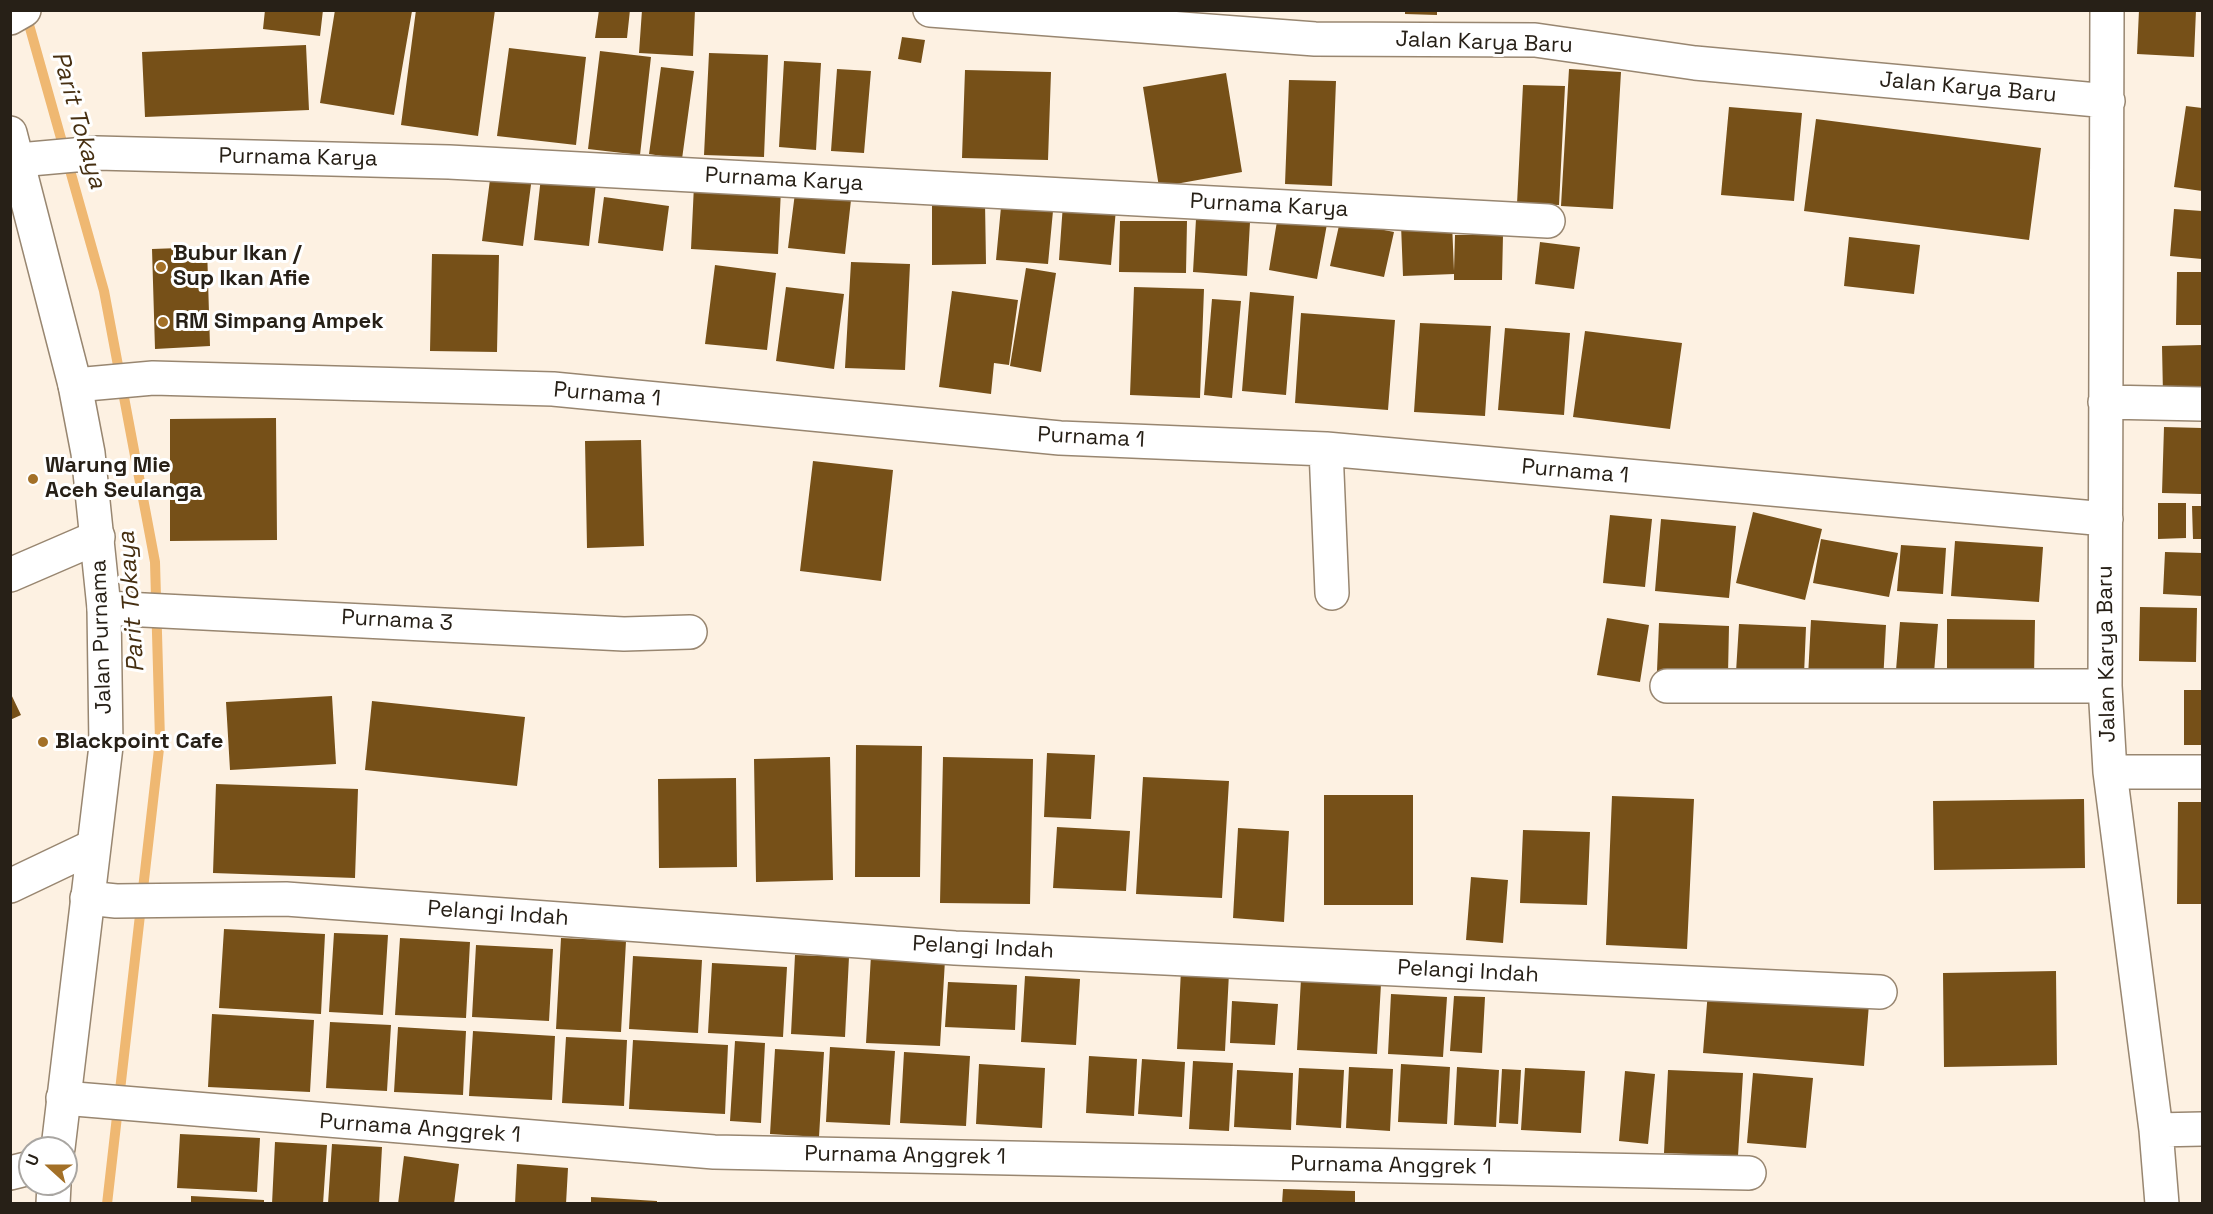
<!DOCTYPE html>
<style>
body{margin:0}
#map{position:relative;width:2213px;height:1214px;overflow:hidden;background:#fdf1e2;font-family:"Space Grotesk",sans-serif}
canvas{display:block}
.frame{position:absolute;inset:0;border:12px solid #272017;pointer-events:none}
.north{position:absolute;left:18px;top:1136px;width:60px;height:60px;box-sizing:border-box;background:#fff;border:2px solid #a9a6a2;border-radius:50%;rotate:291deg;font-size:16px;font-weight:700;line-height:24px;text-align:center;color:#272017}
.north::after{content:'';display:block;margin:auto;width:21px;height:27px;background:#a37027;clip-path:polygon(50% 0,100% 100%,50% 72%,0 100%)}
</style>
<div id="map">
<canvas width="2213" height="1214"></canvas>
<div class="frame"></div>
<div class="north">U</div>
</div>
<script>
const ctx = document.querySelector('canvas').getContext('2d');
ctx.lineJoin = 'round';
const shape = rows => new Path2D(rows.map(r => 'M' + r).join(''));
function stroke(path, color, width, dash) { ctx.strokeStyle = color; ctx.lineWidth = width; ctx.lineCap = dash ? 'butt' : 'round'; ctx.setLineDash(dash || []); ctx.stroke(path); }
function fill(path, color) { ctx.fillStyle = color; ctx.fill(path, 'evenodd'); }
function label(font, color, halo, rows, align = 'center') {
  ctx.font = font + ' "Space Grotesk",sans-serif'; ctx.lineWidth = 6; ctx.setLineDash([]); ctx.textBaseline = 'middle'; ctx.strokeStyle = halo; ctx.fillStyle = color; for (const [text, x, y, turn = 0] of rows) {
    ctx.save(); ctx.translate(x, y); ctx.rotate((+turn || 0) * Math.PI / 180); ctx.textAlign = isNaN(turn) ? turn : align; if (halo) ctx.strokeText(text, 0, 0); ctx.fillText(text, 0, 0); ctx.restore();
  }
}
const stream = shape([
 [26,14,104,291,155,562,160,740,107,1204]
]);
const building = shape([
 [265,10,323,10,320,36,263,29],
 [335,10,412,11,394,115,320,103],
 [416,10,495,10,478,136,401,125],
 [599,10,630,10,627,38,595,38],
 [642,10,695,10,693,56,639,53],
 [1405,10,1437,10,1437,15,1405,14],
 [2139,10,2196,10,2194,57,2137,54],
 [902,37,925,40,921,63,898,59],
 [306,45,309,110,145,117,142,52],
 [509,48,586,57,576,145,497,136],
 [600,51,651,57,640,155,588,149],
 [709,53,768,55,764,157,704,155],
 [784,61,821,63,816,150,779,147],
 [661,67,694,71,682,159,649,154],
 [837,69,871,71,864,153,831,151],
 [1569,69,1621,72,1613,209,1561,206],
 [965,70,1051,72,1048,160,962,158],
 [1226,73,1242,172,1159,187,1143,87],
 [1289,80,1336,81,1332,186,1285,184],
 [1523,85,1565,86,1559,205,1517,204],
 [2186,106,2202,108,2202,191,2174,187],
 [1729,107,1802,113,1794,201,1721,195],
 [1816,119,2041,148,2029,240,1804,211],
 [491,172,532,177,523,246,482,241],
 [541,177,596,183,589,246,534,240],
 [694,185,781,189,778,254,691,249],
 [795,193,851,200,845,254,788,248],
 [604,197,669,206,663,251,598,243],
 [932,202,985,202,986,264,932,265],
 [1063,204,1116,209,1111,265,1059,260],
 [1001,207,1053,211,1048,264,996,260],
 [2174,209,2202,211,2202,259,2170,256],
 [1278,215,1327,224,1317,279,1269,270],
 [1196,219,1250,222,1247,276,1193,272],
 [1120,221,1187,221,1186,273,1119,272],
 [1340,221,1394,232,1384,277,1330,266],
 [1452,223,1454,271,1455,235,1503,235,1502,280,1454,280,1454,274,1403,276,1401,225],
 [1849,237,1920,245,1914,294,1844,286],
 [1540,242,1580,247,1574,289,1535,284],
 [207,247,210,346,155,349,152,249],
 [432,254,499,255,497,352,430,351],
 [851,262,910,264,905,370,845,368],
 [715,265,776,273,767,350,705,344],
 [1026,268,1056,273,1041,372,1010,366],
 [2177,272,2202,272,2202,325,2176,325],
 [786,287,844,294,834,369,776,361],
 [1134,287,1204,289,1200,398,1130,395],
 [952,291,1018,300,1009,365,994,363,991,394,939,387],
 [1250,292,1294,296,1286,395,1242,391],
 [1212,299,1241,301,1232,398,1204,395],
 [1301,313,1395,320,1388,410,1295,403],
 [1420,323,1491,326,1485,416,1414,412],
 [1505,328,1570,333,1564,415,1498,410],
 [1585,331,1682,343,1670,429,1573,417],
 [2202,345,2202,394,2163,395,2162,346],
 [276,418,277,540,170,541,170,419],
 [2164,427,2202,428,2202,494,2162,493],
 [641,440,644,546,587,548,585,441],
 [813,461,893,470,881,581,800,571],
 [2158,503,2186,503,2186,538,2158,539],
 [2192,506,2202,506,2202,539,2193,539],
 [1753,512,1822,529,1805,600,1736,583],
 [1610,515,1652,519,1645,587,1603,583],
 [1661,519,1736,526,1729,598,1655,591],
 [1821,539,1898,553,1889,597,1813,583],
 [1955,541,2043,547,2039,602,1951,596],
 [1901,545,1946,548,1943,594,1897,591],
 [2165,552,2202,553,2202,596,2163,594],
 [2140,607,2197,608,2196,662,2139,661],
 [1607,618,1649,625,1640,682,1597,675],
 [1947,619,2035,620,2034,678,1947,677],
 [1811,620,1886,625,1883,683,1808,677],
 [1900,622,1938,624,1934,673,1896,670],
 [1659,623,1729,626,1728,674,1657,671],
 [1739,624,1806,627,1804,675,1736,672],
 [2184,690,2202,690,2202,745,2184,745],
 [10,692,21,715,10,720],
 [332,696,336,764,230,770,226,702],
 [372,701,525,717,517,786,365,770],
 [856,745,922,746,920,877,855,877],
 [1047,753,1095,755,1091,819,1044,817],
 [830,757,833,880,756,882,754,759],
 [943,757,1033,759,1030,904,940,903],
 [1143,777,1229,781,1222,898,1136,894],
 [736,778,737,867,659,868,658,779],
 [216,784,358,789,355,878,213,873],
 [1324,795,1413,795,1413,905,1324,905],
 [1612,796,1694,799,1687,949,1606,945],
 [2084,799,2085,868,1934,870,1933,801],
 [2178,802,2202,802,2202,904,2177,904],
 [1057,827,1130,831,1126,891,1053,888],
 [1238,828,1289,831,1284,922,1233,918],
 [1523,830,1590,832,1587,905,1520,903],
 [1471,877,1508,880,1503,943,1466,940],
 [224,929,325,934,321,1014,219,1008],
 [334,933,388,935,383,1015,329,1012],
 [400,938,470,942,466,1018,395,1015],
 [561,938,626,941,621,1032,556,1029],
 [476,945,553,949,549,1021,472,1017],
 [795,955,849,957,845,1037,791,1034],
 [871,955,945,960,940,1046,866,1043],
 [633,956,702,960,698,1033,629,1029],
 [712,963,787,967,783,1037,708,1033],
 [1181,970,1229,973,1225,1051,1177,1049],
 [2056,971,2057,1065,1944,1067,1943,973],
 [1025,976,1080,979,1076,1045,1021,1042],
 [1301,979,1381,984,1377,1054,1297,1050],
 [948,982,1017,985,1015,1030,945,1027],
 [1708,991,1869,1004,1864,1066,1703,1053],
 [1391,994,1447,997,1443,1057,1388,1054],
 [1454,996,1485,997,1482,1053,1450,1051],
 [1232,1001,1278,1004,1275,1045,1230,1043],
 [212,1014,314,1020,310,1092,208,1087],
 [330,1022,391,1025,387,1091,326,1088],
 [398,1027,466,1031,463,1095,394,1092],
 [473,1031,555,1036,552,1100,469,1096],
 [566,1037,627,1040,624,1106,562,1103],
 [633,1040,728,1045,725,1114,629,1109],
 [735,1041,765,1043,761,1123,730,1121],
 [830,1047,895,1051,890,1125,826,1122],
 [775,1049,824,1052,819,1137,770,1134],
 [904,1052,970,1056,966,1126,900,1123],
 [1089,1056,1137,1059,1134,1116,1086,1113],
 [1142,1059,1185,1062,1182,1117,1138,1114],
 [1193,1061,1233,1063,1229,1131,1189,1129],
 [979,1064,1045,1068,1042,1128,976,1124],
 [1401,1064,1450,1067,1447,1124,1398,1122],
 [1349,1067,1393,1069,1390,1131,1346,1128],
 [1457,1067,1499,1070,1496,1127,1454,1125],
 [1299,1068,1344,1070,1341,1128,1296,1125],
 [1525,1068,1585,1071,1581,1133,1521,1130],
 [1502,1069,1521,1070,1518,1124,1499,1123],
 [1237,1070,1293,1073,1291,1130,1234,1127],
 [1668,1070,1743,1073,1738,1156,1664,1153],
 [1625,1071,1655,1074,1648,1144,1619,1141],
 [1753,1073,1813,1078,1806,1148,1747,1143],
 [180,1134,260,1138,257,1192,177,1188],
 [275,1142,327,1145,323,1204,272,1204],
 [332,1144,382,1147,379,1204,328,1204],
 [404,1156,459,1164,454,1204,398,1204],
 [517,1164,568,1168,566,1204,515,1204],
 [1283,1189,1355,1191,1355,1204,1282,1204],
 [191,1196,264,1200,264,1204,191,1204],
 [591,1197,657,1201,657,1204,591,1204]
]);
const street = shape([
 [930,10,1315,39,1535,40,1695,63,2108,101],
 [2107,10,2105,686,2110,772,2156,1130,2162,1204],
 [19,160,97,153,449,162,1548,221],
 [75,385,153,378,553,389,1060,438,1326,449,2106,519],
 [2105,402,2202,404],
 [1326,449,1332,593],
 [10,575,98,537],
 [104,608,624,634,690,632],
 [1667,686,2105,686],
 [2110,772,2202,772],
 [10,886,92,847],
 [87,898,116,901,286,899,955,948,1880,992],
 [63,1098,714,1152,1749,1173],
 [2156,1130,2202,1129],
 [10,1173,30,1168]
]);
const secondary = shape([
 [10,18,24,10],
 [10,133,75,385,88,453,104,608,106,746,58,1148],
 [53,1204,54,1184]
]);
const markers = [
 [161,267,6,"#a37027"],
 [163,322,6,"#a37027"],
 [33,479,6,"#a37027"],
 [43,742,6,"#a37027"]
];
const streetNames = [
 ["Jalan Karya Baru",1484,43,2],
 ["Jalan Karya Baru",1968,88,5],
 ["Purnama Karya",298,158,1],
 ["Purnama Karya",784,180,3],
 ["Purnama Karya",1269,206,3],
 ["Purnama 1",607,395,5],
 ["Purnama 1",1091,438,3],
 ["Purnama 1",1575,472,5],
 ["Purnama 3",397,621,3],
 ["Jalan Purnama",102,637,-92],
 ["Jalan Karya Baru",2107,654,-91],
 ["Pelangi Indah",498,914,4],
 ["Pelangi Indah",983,948,3],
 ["Pelangi Indah",1468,972,3],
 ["Purnama Anggrek 1",420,1129,4],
 ["Purnama Anggrek 1",905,1156,1],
 ["Purnama Anggrek 1",1391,1166,1]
];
const poiNames = [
 ["Bubur Ikan /",173,254],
 ["Sup Ikan Afie",173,279],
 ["RM Simpang Ampek",175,322],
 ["Warung Mie",45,466],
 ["Aceh Seulanga",45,491],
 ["Blackpoint Cafe",55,742]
];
const waterNames = [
 ["Parit Tokaya",78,120,74],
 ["Parit Tokaya",132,602,-94]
];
stroke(stream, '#efb872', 10);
fill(building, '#765018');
stroke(street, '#988670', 36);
stroke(secondary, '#988670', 36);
stroke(street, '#fff', 33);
stroke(secondary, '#fff', 33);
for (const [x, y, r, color] of markers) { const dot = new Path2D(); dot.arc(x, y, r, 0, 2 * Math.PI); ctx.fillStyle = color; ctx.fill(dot); stroke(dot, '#fff', 2); }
label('22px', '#272017', '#fff', streetNames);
label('bold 22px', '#272017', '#fff', poiNames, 'left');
label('italic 24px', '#462f11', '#fff', waterNames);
</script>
